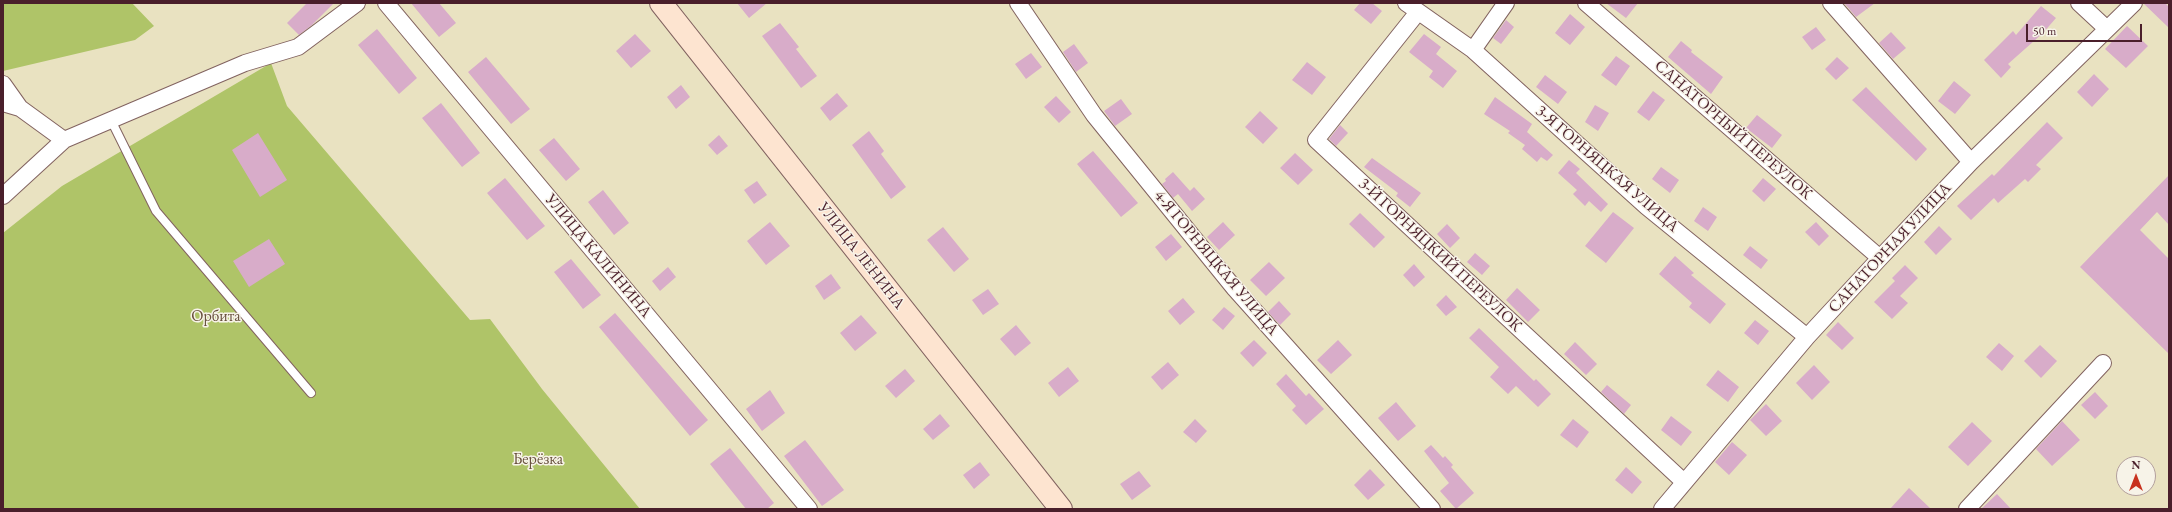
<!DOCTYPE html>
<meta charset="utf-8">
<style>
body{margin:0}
#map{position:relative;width:2172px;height:512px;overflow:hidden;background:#e9e2c1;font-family:"EB Garamond",serif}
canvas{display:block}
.frame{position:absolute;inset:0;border:4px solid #4a1f2b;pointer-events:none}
.north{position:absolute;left:2116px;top:456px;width:40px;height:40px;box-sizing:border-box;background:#f7f3e8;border:1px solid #b29e9c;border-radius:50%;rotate:0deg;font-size:11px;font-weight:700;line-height:16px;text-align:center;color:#4a1f2b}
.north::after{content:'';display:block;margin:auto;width:14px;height:18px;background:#c8321e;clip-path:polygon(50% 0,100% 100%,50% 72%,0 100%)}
.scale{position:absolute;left:2026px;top:24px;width:116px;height:18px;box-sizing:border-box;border:2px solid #4a1f2b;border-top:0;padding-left:5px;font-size:12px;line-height:14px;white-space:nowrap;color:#4a1f2b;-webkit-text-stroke:3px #f7f3e8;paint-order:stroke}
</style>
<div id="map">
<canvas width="2172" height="512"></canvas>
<div class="frame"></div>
<div class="north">N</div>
<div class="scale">50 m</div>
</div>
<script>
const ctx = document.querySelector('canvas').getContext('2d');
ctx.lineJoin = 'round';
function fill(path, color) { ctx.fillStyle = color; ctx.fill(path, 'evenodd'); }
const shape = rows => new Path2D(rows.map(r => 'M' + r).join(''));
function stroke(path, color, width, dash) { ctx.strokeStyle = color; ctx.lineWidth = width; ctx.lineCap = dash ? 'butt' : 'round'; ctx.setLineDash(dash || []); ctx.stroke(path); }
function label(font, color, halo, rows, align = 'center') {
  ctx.font = font + ' "EB Garamond",serif'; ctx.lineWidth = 3; ctx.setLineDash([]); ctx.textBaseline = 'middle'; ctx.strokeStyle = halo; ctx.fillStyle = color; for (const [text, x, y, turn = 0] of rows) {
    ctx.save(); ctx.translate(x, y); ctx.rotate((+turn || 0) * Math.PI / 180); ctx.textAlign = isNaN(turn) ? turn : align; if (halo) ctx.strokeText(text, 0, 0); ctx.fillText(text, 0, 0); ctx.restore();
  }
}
const green = shape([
 [3,3,132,3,154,26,135,40,3,71],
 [271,63,287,106,470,320,490,319,542,389,640,509,3,509,3,233,62,186]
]);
const building = shape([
 [307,3,334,3,312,25,299,35,287,23],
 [411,3,439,3,456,23,439,37],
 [737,3,767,3,749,18],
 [1360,3,1372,3,1382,11,1371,24,1354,10],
 [1606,3,1638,3,1626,18],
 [1844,3,1875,3,1856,17],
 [2143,3,2165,3,2169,7,2169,28],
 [2041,6,2056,18,2043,33,2008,64,2011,67,2001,78,1984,60,2013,31,2016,35],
 [1570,14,1585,27,1570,45,1555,33],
 [1506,20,1514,27,1501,44,1493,38],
 [780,23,799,47,796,49,817,76,801,88,762,36],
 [2127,26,2148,46,2126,68,2105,49],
 [1816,27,1826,40,1812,50,1802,37],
 [377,29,417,78,399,94,358,45],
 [1891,32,1906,48,1893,59,1879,43],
 [635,34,651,51,631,68,616,51],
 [1424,34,1441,47,1436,54,1457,71,1443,88,1429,77,1433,71,1409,52],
 [1681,41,1692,50,1691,52,1723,77,1711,94,1668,57],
 [1074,44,1088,63,1076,72,1063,52],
 [1031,53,1042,67,1026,79,1015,64],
 [1616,56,1630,66,1616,86,1601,75],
 [486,57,530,109,511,124,468,72],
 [1837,57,1849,68,1836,80,1825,69],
 [1307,62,1326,77,1312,95,1292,80],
 [2094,74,2109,89,2092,107,2077,92],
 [1545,75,1567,92,1558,104,1536,87],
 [1954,81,1971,95,1955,114,1938,101],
 [681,85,690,97,676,109,667,97],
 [1866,87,1927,149,1916,161,1852,100],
 [1653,91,1665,100,1649,121,1637,112],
 [837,93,848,106,830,121,820,108],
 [1056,96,1071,112,1059,123,1044,107],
 [1495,97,1532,124,1527,132,1553,155,1547,161,1541,157,1537,162,1522,149,1525,145,1508,133,1510,131,1484,114],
 [1121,99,1132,114,1115,126,1104,111],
 [441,103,480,153,462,167,422,118],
 [1595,105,1609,113,1598,131,1585,122],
 [1260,111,1278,128,1263,144,1245,127],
 [1757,115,1782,135,1772,148,1746,128],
 [2047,122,2063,138,2036,165,2041,169,2028,182,2025,179,1998,203,1994,198,1971,220,1957,206,1992,174,1994,176],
 [1340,125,1348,133,1336,146,1329,139],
 [869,131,884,151,881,154,906,187,891,199,852,145],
 [258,133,287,180,260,197,232,150],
 [719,135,728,146,717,155,708,145],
 [554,138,580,169,566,181,539,150],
 [1093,151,1138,203,1121,217,1077,164],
 [1295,153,1313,170,1298,185,1280,168],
 [1372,158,1421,193,1410,207,1396,196,1398,193,1364,167],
 [1569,160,1580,169,1576,173,1608,204,1601,212,1589,201,1585,206,1573,194,1577,190,1558,173],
 [1661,167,1679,180,1670,193,1652,179],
 [1173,172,1190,191,1194,187,1205,199,1192,211,1178,194,1173,198,1162,184,1166,181,1165,179],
 [2169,175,2169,225,2157,212,2140,230,2169,259,2169,354,2080,267],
 [505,178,545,226,527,240,487,193],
 [1763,178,1776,189,1764,202,1752,191],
 [757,181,767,195,754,204,744,190],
 [603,190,629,223,614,235,588,202],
 [1703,207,1717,217,1708,231,1694,221],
 [1613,212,1634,228,1606,263,1585,246],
 [1360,213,1385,237,1374,248,1349,224],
 [770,222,790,246,766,265,747,241],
 [1223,222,1235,235,1219,250,1207,237],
 [1816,222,1829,236,1819,246,1805,232],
 [1447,224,1460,238,1450,248,1437,234],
 [1939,226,1952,239,1936,255,1924,242],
 [943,227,969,259,954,272,927,240],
 [1171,234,1182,247,1166,261,1155,247],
 [269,239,285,264,249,287,233,261],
 [1750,246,1768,260,1761,269,1743,255],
 [1475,253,1490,266,1482,275,1467,262],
 [1675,256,1694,273,1691,275,1726,304,1710,324,1689,307,1692,303,1659,274],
 [571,259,601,295,583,309,554,272],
 [1269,262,1285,278,1266,296,1250,280],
 [1414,264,1425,277,1414,287,1403,275],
 [1905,265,1918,278,1900,296,1908,303,1892,319,1874,302,1895,281,1892,278],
 [668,267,676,277,660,291,652,281],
 [831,274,841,288,824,300,815,286],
 [1517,288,1540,310,1528,322,1506,300],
 [988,289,999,304,983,315,972,300],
 [1446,295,1457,307,1446,316,1436,305],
 [1183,298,1195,312,1180,325,1168,311],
 [1279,301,1291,314,1280,325,1268,312],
 [1224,307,1235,316,1223,330,1212,320],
 [615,313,708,420,690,436,599,327],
 [861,315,877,333,855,351,840,333],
 [1755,320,1769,331,1758,345,1744,333],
 [1838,322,1854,338,1842,350,1826,335],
 [1016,325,1031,343,1015,356,1000,339],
 [1479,328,1534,381,1536,379,1551,394,1538,407,1516,386,1508,394,1490,377,1499,367,1469,338],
 [1254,340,1267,353,1253,367,1240,353],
 [1338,340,1352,355,1331,374,1317,360],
 [1575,342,1597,364,1586,375,1564,354],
 [1999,343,2014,356,2002,371,1986,357],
 [2040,345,2057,361,2041,378,2024,361],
 [1168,362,1179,375,1162,390,1151,377],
 [1814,365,1830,382,1812,400,1796,383],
 [1068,367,1079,381,1059,397,1048,383],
 [905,369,915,381,896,398,885,386],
 [1718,370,1739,387,1728,402,1706,385],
 [1286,374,1306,396,1309,393,1324,409,1306,425,1292,410,1296,406,1276,384],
 [1607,385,1631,405,1624,414,1601,392],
 [770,390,785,413,762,431,746,409],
 [2095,392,2108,406,2095,419,2081,405],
 [1396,402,1416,426,1398,441,1378,418],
 [1766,404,1782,421,1766,436,1750,420],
 [940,414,950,426,933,440,923,429],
 [1671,416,1692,432,1681,446,1661,430],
 [1195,419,1207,431,1196,443,1183,432],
 [1573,419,1589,432,1577,448,1560,435],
 [2062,421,2080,440,2052,466,2036,449],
 [1972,422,1992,441,1968,466,1948,447],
 [805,440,844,490,822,506,784,456],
 [1732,442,1747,455,1729,475,1715,462],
 [1431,445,1443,458,1445,456,1453,465,1451,467,1474,493,1456,509,1440,491,1449,483,1424,451],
 [730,448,774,503,767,509,746,509,710,464],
 [980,462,990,475,974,489,963,475],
 [1626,467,1642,482,1632,494,1615,480],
 [1370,469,1385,485,1368,500,1354,485],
 [1139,471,1151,486,1132,500,1120,484],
 [1909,488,1931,509,1890,509],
 [1997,494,2011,509,1981,509]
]);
const service = shape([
 [111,120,156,211,311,393]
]);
const minor = shape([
 [386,3,809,509],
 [1018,3,1094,115,1235,289,1432,509],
 [1406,3,1473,50,1647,207,1807,337],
 [1586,3,1880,258],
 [1831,3,1971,162],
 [2079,3,2107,29],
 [1418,12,1316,140,1684,482],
 [1473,50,1506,3],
 [3,84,20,108],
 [3,103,20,108,64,140],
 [3,196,64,140,245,63,298,47,357,3],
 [1662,509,1807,337,1880,258,1971,162,2134,3],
 [1967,509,2103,363]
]);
const secondary = shape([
 [661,3,1061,509]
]);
const streetNames = [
 ["САНАТОРНЫЙ ПЕРЕУЛОК",1733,130,41],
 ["3-Я ГОРНЯЦКАЯ УЛИЦА",1607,169,41],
 ["САНАТОРНАЯ УЛИЦА",1890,248,-47],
 ["3-Й ГОРНЯЦКИЙ ПЕРЕУЛОК",1440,255,43],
 ["УЛИЦА КАЛИНИНА",598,256,50],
 ["УЛИЦА ЛЕНИНА",861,256,52],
 ["4-Я ГОРНЯЦКАЯ УЛИЦА",1216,263,50]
];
const parkNames = [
 ["Орбита",216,317],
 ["Берёзка",538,460]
];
fill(green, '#afc468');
fill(building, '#d8acc9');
stroke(service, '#826360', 10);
stroke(minor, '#826360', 18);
stroke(secondary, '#826360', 24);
stroke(service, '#fff', 8);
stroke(minor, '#fff', 16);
stroke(secondary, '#fde4d0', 22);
label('16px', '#4a1f2b', '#f7f3e8', streetNames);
label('16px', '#68513d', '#f7f3e8', parkNames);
</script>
